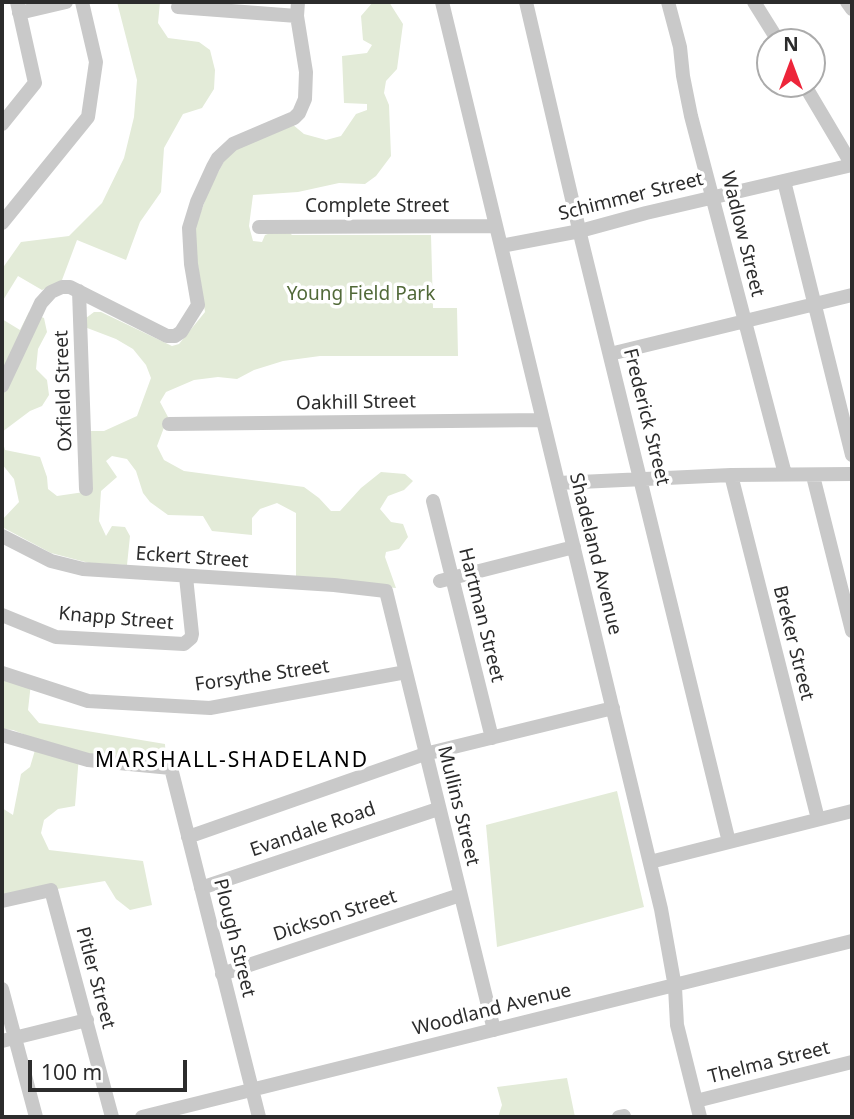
<!DOCTYPE html>
<style>
body{margin:0}
#map{position:relative;width:854px;height:1119px;overflow:hidden;background:#fff;font-family:"Noto Sans",sans-serif}
canvas{display:block}
.frame{position:absolute;inset:0;border:4px solid #2c2c2c;pointer-events:none}
.north{position:absolute;left:756px;top:28px;width:70px;height:70px;box-sizing:border-box;background:#fff;border:2px solid #ababab;border-radius:50%;rotate:0deg;font-size:19px;font-weight:700;line-height:28px;text-align:center;color:#2c2c2c}
.north::after{content:'';display:block;margin:auto;width:24px;height:32px;background:#ed253a;clip-path:polygon(50% 0,100% 100%,50% 72%,0 100%)}
.scale{position:absolute;left:28px;top:1060px;width:159px;height:32px;box-sizing:border-box;border:4px solid #2c2c2c;border-top:0;padding-left:9px;font-size:21px;line-height:24px;white-space:nowrap;color:#2c2c2c;-webkit-text-stroke:5px #fff;paint-order:stroke}
</style>
<div id="map">
<canvas width="854" height="1119"></canvas>
<div class="frame"></div>
<div class="north">N</div>
<div class="scale">100 m</div>
</div>
<script>
const ctx = document.querySelector('canvas').getContext('2d');
ctx.lineJoin = 'round';
function fill(path, color) { ctx.fillStyle = color; ctx.fill(path, 'evenodd'); }
const shape = rows => new Path2D(rows.map(r => 'M' + r).join(''));
function stroke(path, color, width, dash) { ctx.strokeStyle = color; ctx.lineWidth = width; ctx.lineCap = dash ? 'butt' : 'round'; ctx.setLineDash(dash || []); ctx.stroke(path); }
function label(font, color, halo, rows, align = 'center') {
  ctx.font = font + ' "Noto Sans",sans-serif'; ctx.lineWidth = 7; ctx.setLineDash([]); ctx.textBaseline = 'middle'; ctx.strokeStyle = halo; ctx.fillStyle = color; for (const [text, x, y, turn = 0] of rows) {
    ctx.save(); ctx.translate(x, y); ctx.rotate((+turn || 0) * Math.PI / 180); ctx.textAlign = isNaN(turn) ? turn : align; if (halo) ctx.strokeText(text, 0, 0); ctx.fillText(text, 0, 0); ctx.restore();
  }
}
const green = shape([
 [117,2,160,2,158,23,168,38,199,42,210,50,215,70,214,89,202,108,183,114,164,148,161,192,140,222,126,260,77,240,62,280,42,290,18,276,2,302,2,269,21,242,69,236,102,203,124,158,134,117,137,80],
 [373,2,389,2,403,24,397,69,386,81,384,93,389,105,391,156,376,176,365,184,339,183,298,192,253,195,249,226,253,241,262,242,265,235,276,231,287,230,292,235,431,235,433,308,457,308,458,356,320,356,283,361,254,370,237,379,218,377,194,380,166,392,160,402,168,417,157,446,164,460,184,471,304,487,319,498,331,511,340,511,361,488,381,472,405,474,413,481,404,490,388,496,380,509,391,522,403,524,408,537,399,549,386,552,385,557,396,588,296,579,296,513,277,503,260,509,252,518,252,535,212,531,203,516,168,515,150,502,143,493,136,471,127,459,112,456,106,461,117,477,101,491,99,521,106,536,112,526,125,527,130,536,127,565,89,563,51,553,2,527,2,520,19,502,14,479,2,464,2,439,5,450,40,457,47,477,48,489,57,496,91,491,89,431,104,431,137,416,151,378,146,365,133,349,116,339,82,326,82,321,94,312,101,312,172,346,179,344,205,312,193,233,209,190,224,161,233,151,292,124,304,134,326,140,341,136,356,114,367,110,367,104,344,103,342,56,367,53,372,45,363,40,361,16],
 [29,312,44,318,47,332,38,349,36,369,47,380,49,395,42,406,30,411,2,432,2,319,20,330],
 [2,673,31,683,28,710,39,723,165,744,166,761,79,755,75,806,58,809,44,820,41,833,49,850,143,861,152,905,130,910,116,899,105,881,51,890,2,901,2,808,13,815,21,774,30,767,38,740,13,730,2,729],
 [617,791,644,907,497,947,486,825],
 [567,1078,575,1117,498,1117,502,1105,497,1087]
]);
const minor = shape([
 [442,2,661,909,675,987,677,1025,700,1117],
 [526,2,582,242,729,842],
 [668,2,680,47,683,76,691,116,785,474],
 [754,2,779,42],
 [847,2,852,9],
 [178,7,297,16],
 [19,13,66,2],
 [804,84,852,165],
 [2,124,35,83,17,2],
 [784,181,852,455],
 [2,223,88,117,96,62,82,2],
 [259,227,496,226],
 [501,246,580,231,646,213,852,165],
 [79,291,86,489],
 [610,354,852,295],
 [2,386,41,303,51,292,62,287,70,287,167,336,175,336,181,332,198,305,191,264,189,228,197,202,213,167,218,158,233,144,294,118,299,113,305,99,306,72,297,16,298,2],
 [169,424,543,420],
 [731,475,818,819],
 [813,476,852,631],
 [558,483,731,475,852,474],
 [433,501,492,738],
 [2,536,51,561,83,569,334,585,386,591,494,1030],
 [440,581,574,547],
 [2,615,56,637,184,644,191,638,192,634,186,577],
 [2,673,88,701,210,708,406,672],
 [2,735,88,760,171,768,259,1117],
 [188,837,425,754,613,708],
 [650,862,852,811],
 [201,888,438,809],
 [2,901,51,890,112,1117],
 [222,974,460,895],
 [2,989,36,1117],
 [2,1041,87,1020],
 [696,1101,852,1062],
 [142,1117,852,941],
 [619,1117,624,1116]
]);
const streetNames = [
 ["Schimmer Street",631,197,-14],
 ["Complete Street",377,207],
 ["Wadlow Street",742,234,76],
 ["Oxfield Street",64,391,-92],
 ["Oakhill Street",356,403,-1],
 ["Frederick Street",646,417,76],
 ["Shadeland Avenue",595,554,76],
 ["Eckert Street",192,558,4],
 ["Hartman Street",481,615,76],
 ["Knapp Street",116,619,5],
 ["Breker Street",793,643,76],
 ["Forsythe Street",262,676,-8],
 ["Mullins Street",458,806,76],
 ["Evandale Road",313,830,-19],
 ["Dickson Street",335,916,-18],
 ["Plough Street",234,938,76],
 ["Pitler Street",95,978,75],
 ["Woodland Avenue",492,1010,-14],
 ["Thelma Street",769,1063,-14]
];
const parkNames = [
 ["Young Field Park",361,295]
];
const neighbourhoodNames = [
 ["MARSHALL-SHADELAND",232,761]
];
fill(green, '#e3ebd8');
stroke(minor, '#c9c9c9', 14);
label('19px', '#2c2c2c', '#fff', streetNames);
label('19px', '#516938', '#fff', parkNames);
ctx.letterSpacing = '2px';
label('21px', '#000', '#fff', neighbourhoodNames);
ctx.letterSpacing = '0px';
</script>
